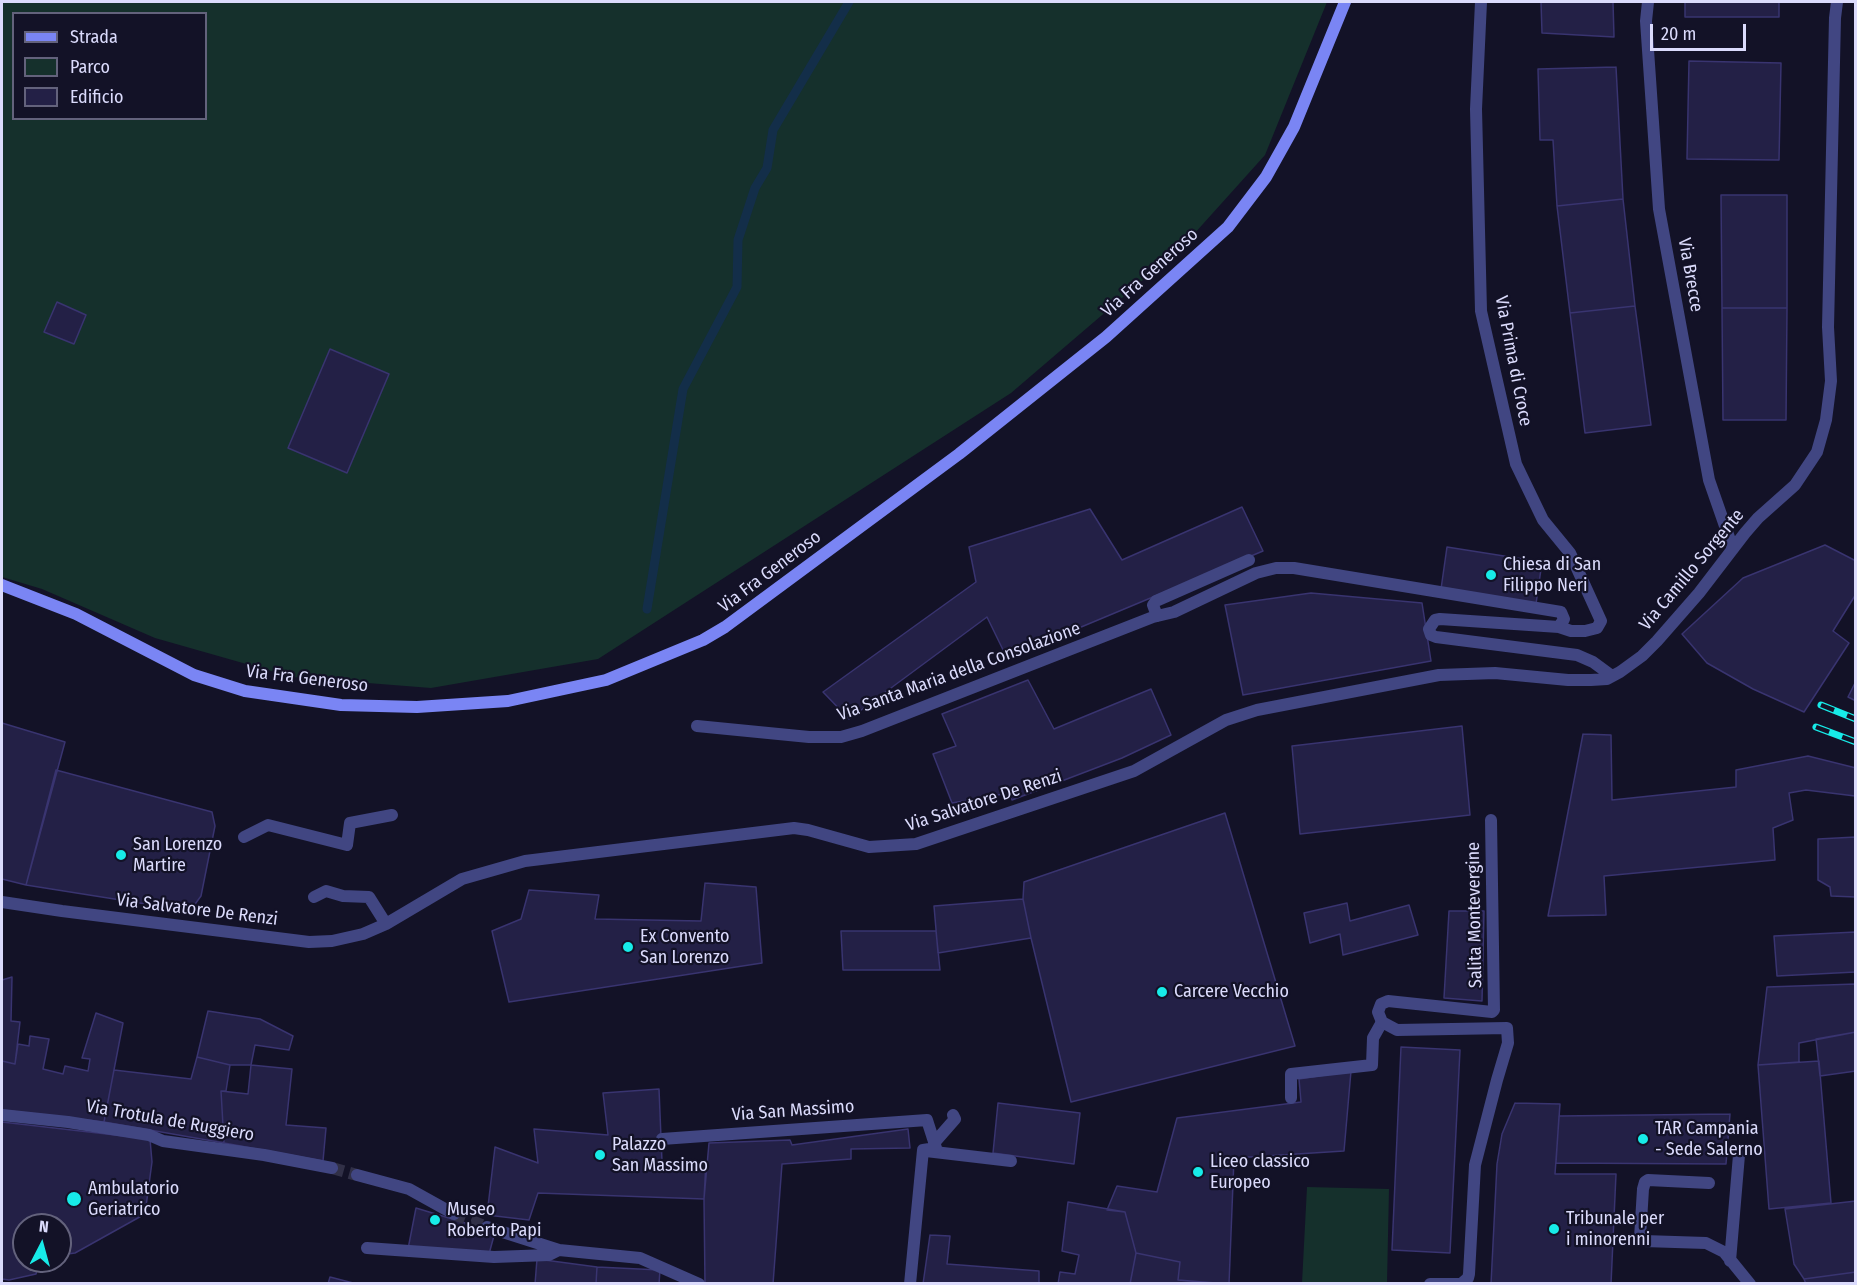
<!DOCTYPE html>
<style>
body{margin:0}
#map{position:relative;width:1857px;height:1285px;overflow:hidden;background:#131227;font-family:"Fira Sans Condensed",sans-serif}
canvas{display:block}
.frame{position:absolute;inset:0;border:3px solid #dbdbfc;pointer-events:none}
.legend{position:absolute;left:12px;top:12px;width:195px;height:108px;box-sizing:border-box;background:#131227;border:2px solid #63627c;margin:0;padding:8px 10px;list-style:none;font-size:18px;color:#dbdbfc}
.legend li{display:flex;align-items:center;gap:12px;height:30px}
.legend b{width:30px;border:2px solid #63627c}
.north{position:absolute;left:12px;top:1213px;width:60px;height:60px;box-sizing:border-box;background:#131227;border:2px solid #63627c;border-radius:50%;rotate:6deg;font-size:16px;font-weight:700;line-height:24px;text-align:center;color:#dbdbfc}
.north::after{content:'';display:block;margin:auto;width:21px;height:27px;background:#17ebe8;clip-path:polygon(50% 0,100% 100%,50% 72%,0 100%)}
.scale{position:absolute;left:1650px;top:24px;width:96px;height:27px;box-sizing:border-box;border:3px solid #dbdbfc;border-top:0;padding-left:8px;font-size:18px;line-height:21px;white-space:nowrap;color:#dbdbfc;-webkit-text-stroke:4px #131227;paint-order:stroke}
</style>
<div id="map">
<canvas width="1857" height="1285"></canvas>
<div class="frame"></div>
<ul class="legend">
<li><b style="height:8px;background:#7a85f4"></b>Strada</li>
<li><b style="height:16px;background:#15302c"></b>Parco</li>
<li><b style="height:16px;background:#232046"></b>Edificio</li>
</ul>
<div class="north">N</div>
<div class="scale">20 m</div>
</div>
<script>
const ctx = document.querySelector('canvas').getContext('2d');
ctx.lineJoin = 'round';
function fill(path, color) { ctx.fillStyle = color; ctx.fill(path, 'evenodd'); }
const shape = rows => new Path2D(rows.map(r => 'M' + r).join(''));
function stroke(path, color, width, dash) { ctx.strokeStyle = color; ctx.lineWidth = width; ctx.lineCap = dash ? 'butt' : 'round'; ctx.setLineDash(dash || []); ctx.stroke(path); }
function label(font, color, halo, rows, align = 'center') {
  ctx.font = font + ' "Fira Sans Condensed",sans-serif'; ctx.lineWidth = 4.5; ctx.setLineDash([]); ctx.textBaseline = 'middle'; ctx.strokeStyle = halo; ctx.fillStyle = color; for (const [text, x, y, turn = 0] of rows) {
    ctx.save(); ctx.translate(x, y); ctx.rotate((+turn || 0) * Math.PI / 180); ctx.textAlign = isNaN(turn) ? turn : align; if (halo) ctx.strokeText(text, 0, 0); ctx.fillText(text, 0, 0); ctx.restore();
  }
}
const green = shape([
 [2,2,1327,2,1265,155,1185,244,1011,393,598,659,431,688,292,677,155,638,42,589,2,577],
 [14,14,206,14,206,118,14,118],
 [1307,1187,1389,1189,1387,1283,1302,1283]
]);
const stream = shape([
 [647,609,683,389,737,287,738,240,755,188,767,168,773,130,849,2]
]);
const building = shape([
 [1541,2,1613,2,1614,37,1542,33,1541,2],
 [1685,2,1779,2,1779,17,1685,17,1685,2],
 [1689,61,1781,63,1779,160,1687,159,1689,61],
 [1616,67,1623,199,1557,206,1553,140,1540,140,1538,69,1616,67],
 [1721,195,1787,195,1787,308,1722,308,1721,195],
 [1623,199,1635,306,1570,313,1557,206,1623,199],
 [57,302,86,315,74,344,44,332,57,302],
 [1635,306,1651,425,1585,433,1570,313,1635,306],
 [1722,308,1787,308,1786,420,1723,420,1722,308],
 [330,349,389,374,347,473,288,448,330,349],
 [1242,507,1263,551,1007,658,987,617,849,719,823,692,976,582,969,547,1090,509,1122,560,1242,507],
 [1825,545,1856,561,1856,594,1833,631,1849,643,1804,712,1753,689,1707,663,1682,634,1743,578,1825,545],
 [1447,547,1542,562,1536,604,1441,589,1447,547],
 [1311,593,1422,603,1431,661,1243,695,1225,605,1311,593],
 [1028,680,1054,729,1151,689,1171,735,1122,758,1012,800,1009,793,952,803,933,754,956,746,942,714,1028,680],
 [1856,681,1856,701,1848,697,1856,681],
 [2,723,65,742,26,885,2,879,2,723],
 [1462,726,1470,815,1300,834,1292,746,1462,726],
 [1583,734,1611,735,1612,800,1736,787,1736,770,1808,756,1856,768,1855,796,1806,790,1789,793,1793,820,1773,828,1775,860,1604,876,1606,915,1548,916,1583,734],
 [56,770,212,812,215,826,201,896,190,911,26,885,56,770],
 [1225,813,1295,1046,1071,1102,1031,938,1023,899,1024,882,1225,813],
 [1856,837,1856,897,1831,896,1830,887,1818,880,1818,839,1856,837],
 [705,883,756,887,762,963,509,1002,492,931,521,919,529,890,599,895,595,919,701,921,705,883],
 [1023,899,1031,938,938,953,934,906,1023,899],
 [1347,903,1350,921,1409,905,1418,935,1343,955,1340,934,1310,943,1304,913,1347,903],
 [1449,911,1484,911,1482,1001,1444,998,1449,911],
 [841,931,936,931,940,970,843,970,841,931],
 [1856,932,1856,972,1777,976,1774,936,1856,932],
 [12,977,11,1021,20,1022,15,1064,2,1061,2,980,12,977],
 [1856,984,1856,1032,1799,1043,1799,1062,1758,1065,1767,987,1856,984],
 [208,1011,260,1019,293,1036,289,1050,255,1045,251,1065,230,1065,197,1057,208,1011],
 [96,1013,123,1023,104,1122,2,1110,2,1061,15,1064,18,1044,29,1046,30,1036,49,1039,43,1069,63,1074,65,1066,88,1071,90,1059,82,1058,96,1013],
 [1856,1032,1856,1071,1820,1076,1816,1039,1856,1032],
 [1401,1047,1460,1050,1450,1253,1392,1250,1401,1047],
 [197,1057,230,1065,226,1091,221,1091,224,1143,104,1122,114,1070,191,1079,197,1057],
 [1819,1061,1831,1203,1769,1209,1758,1065,1819,1061],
 [251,1065,292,1069,286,1125,326,1128,323,1161,224,1143,221,1091,248,1094,251,1065],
 [1351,1071,1344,1151,1234,1158,1229,1284,1178,1280,1180,1262,1136,1253,1125,1212,1107,1210,1117,1186,1157,1192,1177,1118,1301,1102,1299,1079,1351,1071],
 [659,1089,662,1162,706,1162,704,1199,538,1193,529,1220,487,1215,495,1147,538,1163,534,1129,608,1135,603,1093,659,1089],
 [998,1103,1080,1113,1074,1164,993,1153,998,1103],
 [1515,1103,1560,1104,1555,1174,1616,1174,1611,1284,1491,1284,1497,1164,1502,1134,1515,1103],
 [1730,1114,1726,1164,1556,1163,1559,1116,1730,1114],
 [2,1122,150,1139,152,1162,145,1214,75,1253,60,1255,60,1225,24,1225,24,1261,39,1261,36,1274,9,1280,2,1279,2,1122],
 [908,1129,910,1148,851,1149,851,1159,782,1164,773,1284,705,1284,704,1199,709,1143,790,1140,792,1145,908,1129],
 [1856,1201,1856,1272,1804,1279,1794,1264,1785,1209,1856,1201],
 [1068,1202,1125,1212,1136,1253,1130,1284,1058,1284,1060,1272,1075,1274,1079,1255,1062,1251,1068,1202],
 [416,1208,495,1232,489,1254,408,1249,416,1208],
 [930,1235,950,1236,947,1264,1039,1271,1039,1284,923,1284,930,1235],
 [1136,1253,1180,1262,1178,1280,1223,1284,1130,1284,1136,1253],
 [537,1259,597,1267,596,1284,535,1284,537,1259],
 [597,1267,660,1270,659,1284,596,1284,597,1267],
 [1856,1272,1856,1284,1806,1284,1804,1279,1856,1272],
 [330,1277,357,1284,328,1284,330,1277]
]);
const streetTunnel = shape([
 [332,1168,357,1175],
 [454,1214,487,1227]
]);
const lane = shape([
 [1291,1098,1291,1074,1372,1065,1373,1038,1382,1022],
 [926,1151,1011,1161]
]);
const street = shape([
 [1481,2,1476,109,1481,311,1516,464,1543,520,1570,553,1601,621,1597,628,1585,631,1571,631,1559,627],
 [1648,2,1646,21,1659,209,1709,480,1733,549],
 [1157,616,1153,605,1156,601,1249,560],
 [697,726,809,737,841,737,862,731,1153,617,1174,612,1256,573,1276,568,1294,568,1561,612,1564,619,1559,627,1440,619,1435,620,1429,629,1431,635,1436,637,1577,655,1593,662,1612,676],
 [244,837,268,825,347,845,350,823,392,815],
 [314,897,326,891,343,896,369,897,386,924],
 [2,902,62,911,309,942,332,941,363,934,386,924,462,879,525,861,794,828,808,830,869,847,916,844,1134,771,1226,720,1257,710,1439,675,1495,673,1568,680,1591,680,1607,679,1620,672,1642,656,1657,641,1699,593,1745,533,1758,518,1795,485,1817,452,1826,420,1831,381,1828,327,1835,18,1837,2],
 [2,1115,68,1122,149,1135,163,1141,264,1155,332,1168],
 [662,1139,927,1120,936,1148,923,1150,910,1284],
 [934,1143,955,1119,953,1115],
 [357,1175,409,1189,454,1214],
 [1709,1183,1648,1180,1645,1182,1643,1189,1640,1238,1644,1241,1706,1243,1724,1252,1750,1284],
 [487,1227,559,1250,640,1258,699,1284],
 [367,1248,494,1257,549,1255,559,1250],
 [1730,1261,1739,1155],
 [1430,1284,1460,1284],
 [1461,1284,1468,1278,1469,1274,1475,1165,1497,1080,1508,1043,1507,1028,1397,1030,1382,1022,1378,1012,1381,1004,1388,1001,1492,1012,1494,1010,1491,820]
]);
const secondary = shape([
 [2,585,76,614,194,675,245,691,341,705,417,707,508,701,606,680,703,640,725,627,959,454,1106,337,1228,227,1266,177,1294,127,1345,2]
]);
const rail = shape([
 [1821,705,1856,719],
 [1816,727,1856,742]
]);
const markers = [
 [1491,575,6,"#17ebe8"],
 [121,855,6,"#17ebe8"],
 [628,947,6,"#17ebe8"],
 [1162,992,6,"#17ebe8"],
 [1643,1139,6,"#17ebe8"],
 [600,1155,6,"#17ebe8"],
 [1198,1172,6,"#17ebe8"],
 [74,1199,8,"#17ebe8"],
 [435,1220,6,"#17ebe8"],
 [1554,1229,6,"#17ebe8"]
];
const streetNames = [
 ["Via Fra Generoso",1150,273,-42],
 ["Via Brecce",1690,275,80],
 ["Via Prima di Croce",1513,361,79],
 ["Via Camillo Sorgente",1692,570,-50],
 ["Via Fra Generoso",770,572,-37],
 ["Via Santa Maria della Consolazione",959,672,-20],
 ["Via Fra Generoso",307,679,7],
 ["Via Salvatore De Renzi",984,801,-18],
 ["Via Salvatore De Renzi",197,910,7],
 ["Salita Montevergine",1475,915,-91],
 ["Via San Massimo",793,1111,-4],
 ["Via Trotula de Ruggiero",170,1121,10]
];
const poiNames = [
 ["Chiesa di San",1503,565],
 ["Filippo Neri",1503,586],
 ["San Lorenzo",133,845],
 ["Martire",133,866],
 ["Ex Convento",640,937],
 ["San Lorenzo",640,958],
 ["Carcere Vecchio",1174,992],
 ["TAR Campania",1655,1129],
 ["- Sede Salerno",1655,1150],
 ["Palazzo",612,1145],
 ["San Massimo",612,1166],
 ["Liceo classico",1210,1162],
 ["Europeo",1210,1183],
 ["Ambulatorio",88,1189],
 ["Geriatrico",88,1210],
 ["Museo",447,1210],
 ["Roberto Papi",447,1231],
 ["Tribunale per",1566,1219],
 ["i minorenni",1566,1240]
];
fill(green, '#15302c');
stroke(stream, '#132e49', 9);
fill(building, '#232046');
stroke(building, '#393470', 1.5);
stroke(streetTunnel, '#313047', 12, [12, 6]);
stroke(lane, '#414682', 12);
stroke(street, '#414682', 12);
stroke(secondary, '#7a85f4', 12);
stroke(rail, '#17ebe8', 7);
stroke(rail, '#131227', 4.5, [14]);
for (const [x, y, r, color] of markers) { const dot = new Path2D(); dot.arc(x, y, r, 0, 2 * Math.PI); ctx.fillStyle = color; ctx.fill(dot); stroke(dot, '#131227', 2); }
label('18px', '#dbdbfc', '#131227', streetNames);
label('18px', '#dbdbfc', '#131227', poiNames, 'left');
</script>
